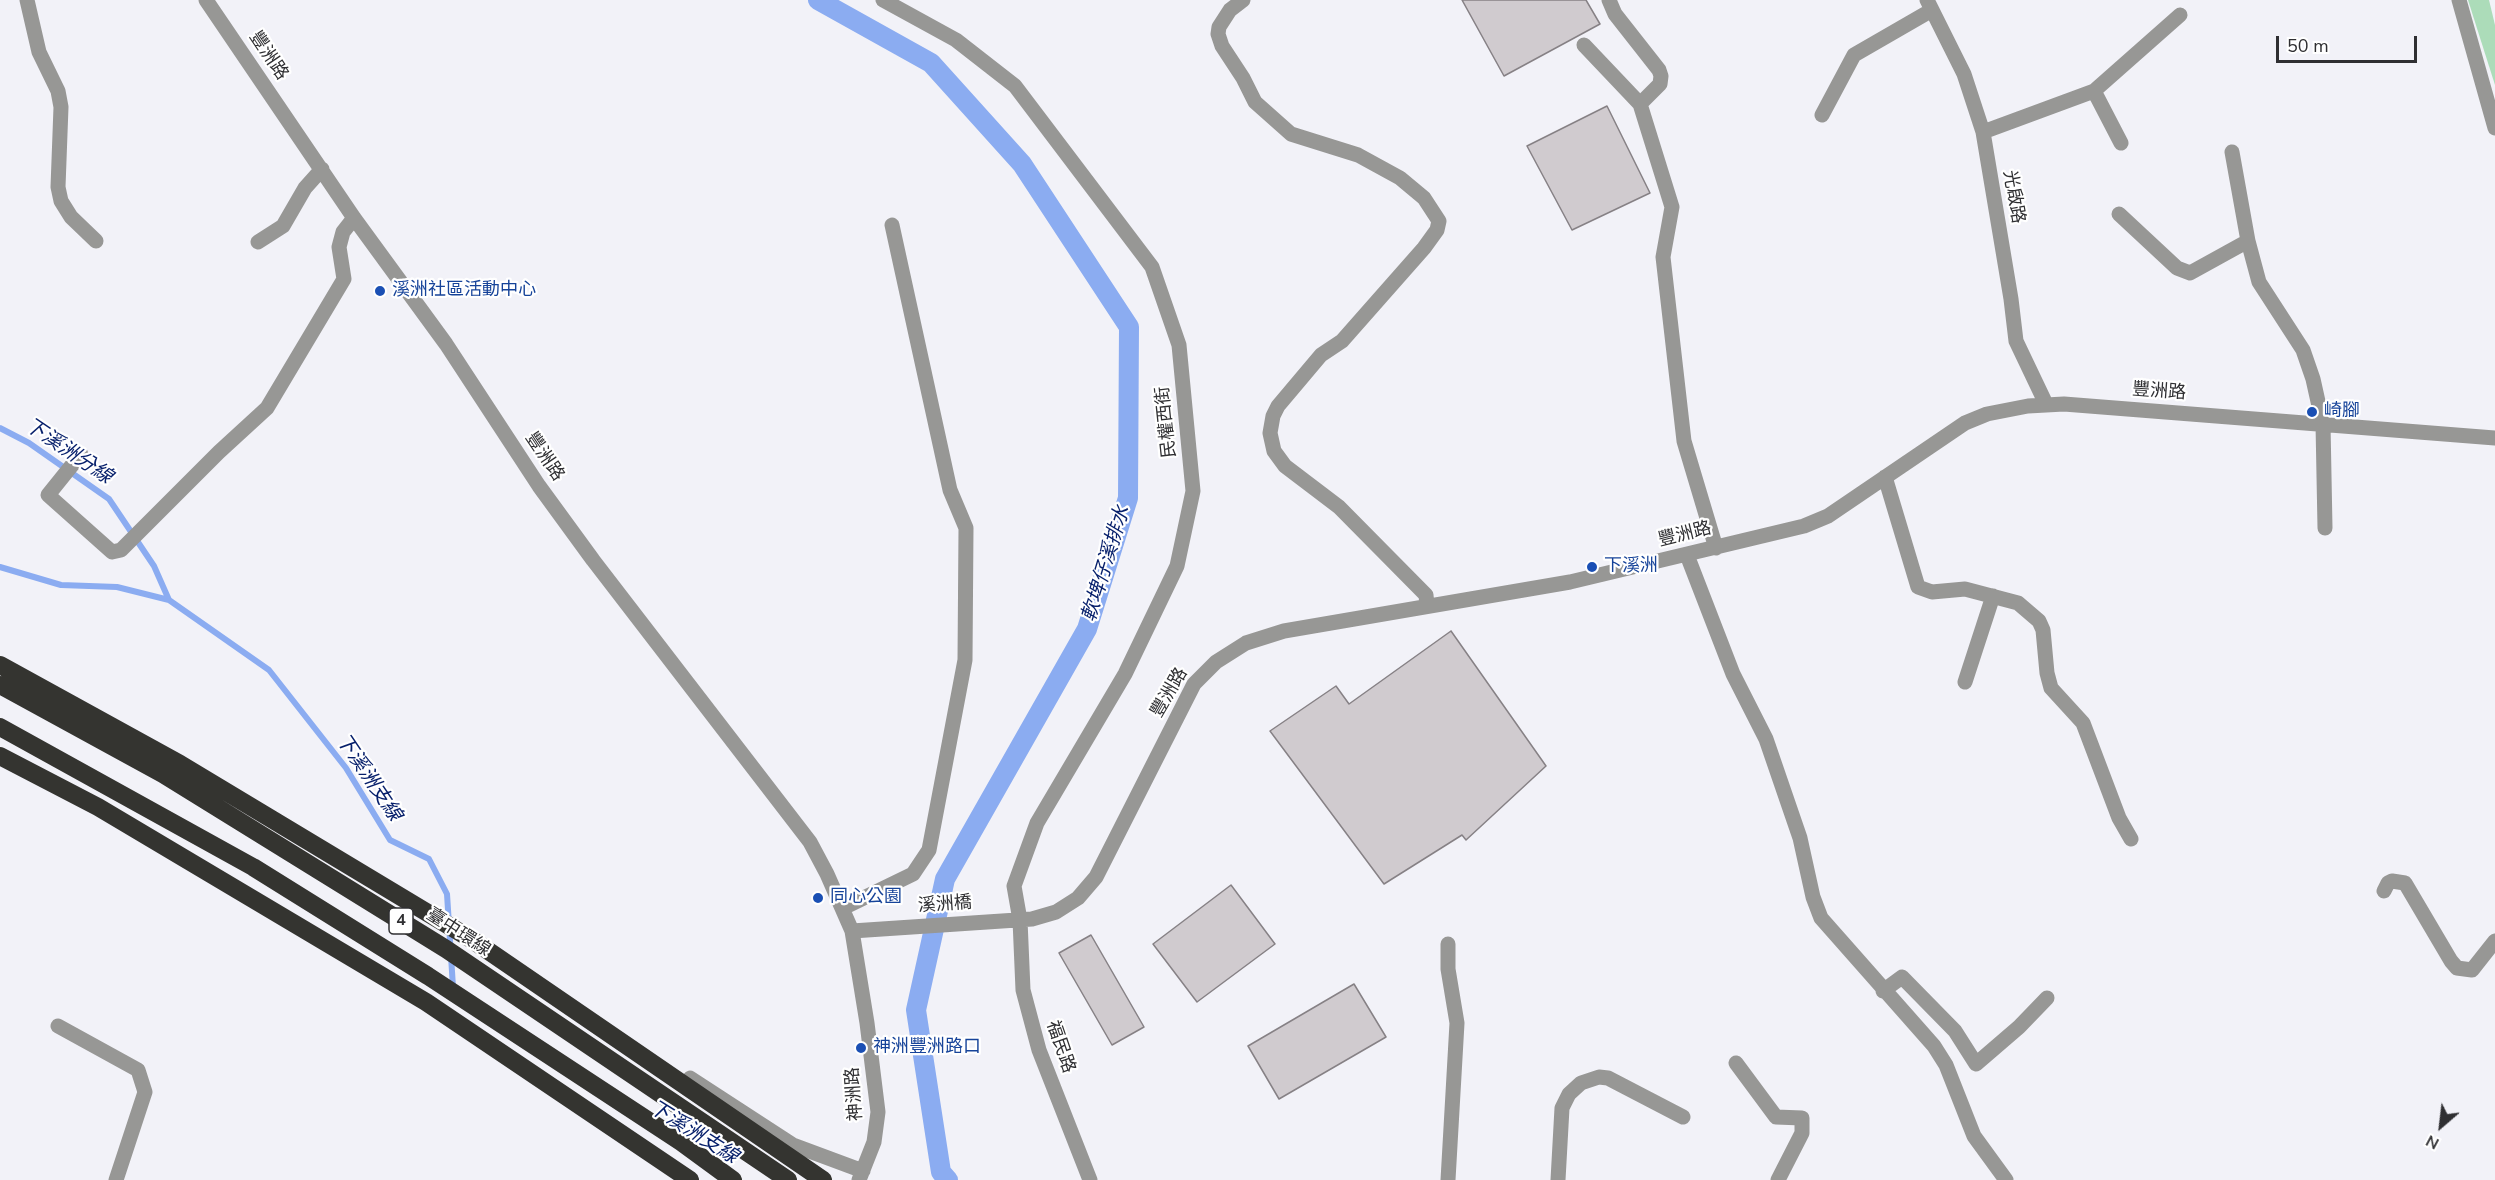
<!DOCTYPE html>
<meta charset="utf-8">
<style>
body{margin:0}
#map{position:relative;width:2495px;height:1180px;overflow:hidden;background:#f2f2f8;font-family:"Nunito Sans",sans-serif}
canvas{display:block}
.north{position:absolute;left:2411px;top:1096px;width:60px;height:60px;-webkit-text-stroke:4px #fff;paint-order:stroke;rotate:208deg;font-size:16px;font-weight:700;line-height:24px;text-align:center;color:#2f2f32}
.north::after{content:'';display:block;margin:auto;width:21px;height:27px;background:#2f2f32;clip-path:polygon(50% 0,100% 100%,50% 72%,0 100%)}
.scale{position:absolute;left:2276px;top:36px;width:141px;height:27px;box-sizing:border-box;border:3px solid #2f2f32;border-top:0;padding-left:8px;font-size:18px;line-height:21px;white-space:nowrap;color:#2f2f32;-webkit-text-stroke:4px #fff;paint-order:stroke}
</style>
<div id="map">
<canvas width="2495" height="1180"></canvas>
<div class="north">N</div>
<div class="scale">50 m</div>
</div>
<script>
const ctx = document.querySelector('canvas').getContext('2d');
ctx.lineJoin = 'round';
function fill(path, color) { ctx.fillStyle = color; ctx.fill(path, 'evenodd'); }
const shape = rows => new Path2D(rows.map(r => 'M' + r).join(''));
function stroke(path, color, width, dash) { ctx.strokeStyle = color; ctx.lineWidth = width; ctx.lineCap = dash ? 'butt' : 'round'; ctx.setLineDash(dash || []); ctx.stroke(path); }
function label(font, color, halo, rows, align = 'center') {
  ctx.font = font + ' "Nunito Sans","Noto Sans TC",sans-serif'; ctx.lineWidth = 4.5; ctx.setLineDash([]); ctx.textBaseline = 'middle'; ctx.strokeStyle = halo; ctx.fillStyle = color; for (const [text, x, y, turn = 0] of rows) {
    ctx.save(); ctx.translate(x, y); ctx.rotate((+turn || 0) * Math.PI / 180); ctx.textAlign = isNaN(turn) ? turn : align; if (halo) ctx.strokeText(text, 0, 0); ctx.fillText(text, 0, 0); ctx.restore();
  }
}
const green = shape([
 [2468,0,2489,0,2495,25,2495,85]
]);
const stream = shape([
 [0,428,29,443,109,499,154,566,169,600],
 [0,567,61,585,117,587,169,600,269,670,346,768,390,840,429,859,447,894,453,987]
]);
const canal = shape([
 [818,0,931,63,1022,164,1129,327,1128,498,1087,629,945,879,916,1010,941,1172,948,1180]
]);
const building = shape([
 [1462,0,1586,0,1600,24,1504,76,1462,0],
 [1607,106,1650,193,1572,230,1527,146,1607,106],
 [1451,631,1546,766,1466,840,1462,835,1384,884,1270,731,1336,686,1349,704,1451,631],
 [1231,885,1275,944,1197,1002,1153,944,1231,885],
 [1091,935,1144,1027,1112,1045,1059,953,1091,935],
 [1354,984,1386,1037,1279,1099,1248,1046,1354,984]
]);
const minor = shape([
 [27,0,39,52,58,91,61,107,58,187,61,201,71,217,96,241],
 [206,0,354,218,446,344,539,486,593,560,810,842,827,874,852,931,867,1023,878,1112,874,1142,859,1180],
 [883,0,956,40,1015,86,1152,267,1179,345,1193,491,1177,566,1125,674,1037,823,1014,886,1020,920,1023,990,1039,1050,1090,1180],
 [1243,0,1230,10,1219,27,1218,34,1222,46,1243,78,1255,102,1291,134,1358,155,1400,178,1424,198,1439,221,1437,230,1424,248,1342,341,1321,355,1278,406,1273,416,1270,433,1274,451,1285,466,1339,507,1426,595,1427,606],
 [1609,0,1615,14,1659,70,1661,76,1660,84,1640,104],
 [1927,0,1964,74,1983,132,2011,299,2016,341,2046,404],
 [2459,0,2495,128],
 [1584,45,1640,104,1672,207,1663,257,1684,441,1716,548],
 [2094,91,2121,143],
 [1822,115,1854,55,1932,10],
 [1983,132,2094,91,2180,15],
 [2232,152,2248,241,2259,282,2303,350,2313,379,2323,424,2325,528],
 [2119,214,2177,268,2190,273,2248,241],
 [258,242,283,226,305,188,322,169],
 [81,454,48,495,112,552,121,550,219,452,267,408,344,279,339,247,343,232,354,218],
 [1885,477,1918,587,1932,592,1965,589,2018,603,2039,621,2043,630,2047,673,2051,688,2083,723,2119,818,2131,839],
 [1687,555,1733,674,1766,739,1800,838,1813,897,1821,918,1934,1046,1946,1065,1974,1136,2006,1180],
 [1965,682,1993,596],
 [2384,891,2388,883,2392,881,2405,883,2451,961,2457,968,2472,970,2495,941],
 [843,908,913,874,929,850,965,660,966,528,950,490,892,225],
 [852,931,1032,919,1056,912,1078,898,1096,877,1194,684,1216,662,1246,643,1284,631,1570,582,1804,526,1828,516,1965,423,1987,414,2028,406,2064,404,2495,438],
 [1448,944,1448,969,1457,1023,1448,1180],
 [1883,991,1902,977,1955,1031,1976,1064,2019,1027,2047,998],
 [58,1026,138,1070,145,1092,116,1180],
 [1736,1063,1776,1117,1802,1118,1802,1133,1778,1180],
 [690,1078,793,1145,863,1171],
 [1558,1180,1562,1108,1569,1094,1581,1083,1599,1077,1608,1078,1683,1117]
]);
const highway = shape([
 [0,665,180,764,471,939,823,1180],
 [0,685,163,774,446,949,788,1180],
 [0,727,253,867,428,976,681,1142,733,1180],
 [0,756,98,807,426,1002,690,1180]
]);
const markers = [
 [380,291,6,"#1a4fb4"],
 [2312,412,6,"#1a4fb4"],
 [1592,567,6,"#1a4fb4"],
 [818,898,6,"#1a4fb4"],
 [861,1048,6,"#1a4fb4"]
];
const shields = [
 [401,921,24]
];
const shieldNames = [
 ["4",401,921]
];
const streetNames = [
 ["豐洲路",268,56,56],
 ["光啟路",2013,197,80],
 ["豐洲路",2159,392,4],
 ["民權西街",1167,422,-96],
 ["豐洲路",544,457,56],
 ["豐洲路",1685,535,-14],
 ["豐洲路",1170,693,-60],
 ["溪洲橋",945,905,-4],
 ["臺中環線",458,933,33],
 ["福民路",1060,1047,71],
 ["神洲路",855,1094,-94]
];
const transitNames = [
 ["溪洲社區活動中心",392,291],
 ["崎腳",2324,412],
 ["下溪洲",1604,567],
 ["同心公園",830,898],
 ["神洲豐洲路口",873,1048]
];
const waterNames = [
 ["下溪洲分線",68,452,34],
 ["軟埤仔溪排水",1107,564,-73],
 ["下溪洲支線",368,778,56],
 ["下溪洲支線",693,1133,32]
];
fill(green, '#acdcb9');
stroke(stream, '#8bacf1', 6);
stroke(canal, '#8bacf1', 20);
fill(building, '#d0cbcf');
stroke(building, '#868185', 1.5);
stroke(minor, '#979795', 15);
stroke(highway, '#343430', 18);
for (const [x, y, r, color] of markers) { const dot = new Path2D(); dot.arc(x, y, r, 0, 2 * Math.PI); ctx.fillStyle = color; ctx.fill(dot); stroke(dot, '#fff', 2); }
for (const [x, y, w] of shields) { const box = new Path2D(); box.roundRect(x - w / 2, y - 13, w, 26, 4.5); ctx.fillStyle = '#fff'; ctx.fill(box); stroke(box, '#2f2f32', 1.5); }
label('bold 16px', '#2f2f32', null, shieldNames);
label('18px', '#2f2f32', '#fff', streetNames);
label('18px', '#164399', '#fff', transitNames, 'left');
label('italic 20px', '#061f6b', '#fff', waterNames);
</script>
